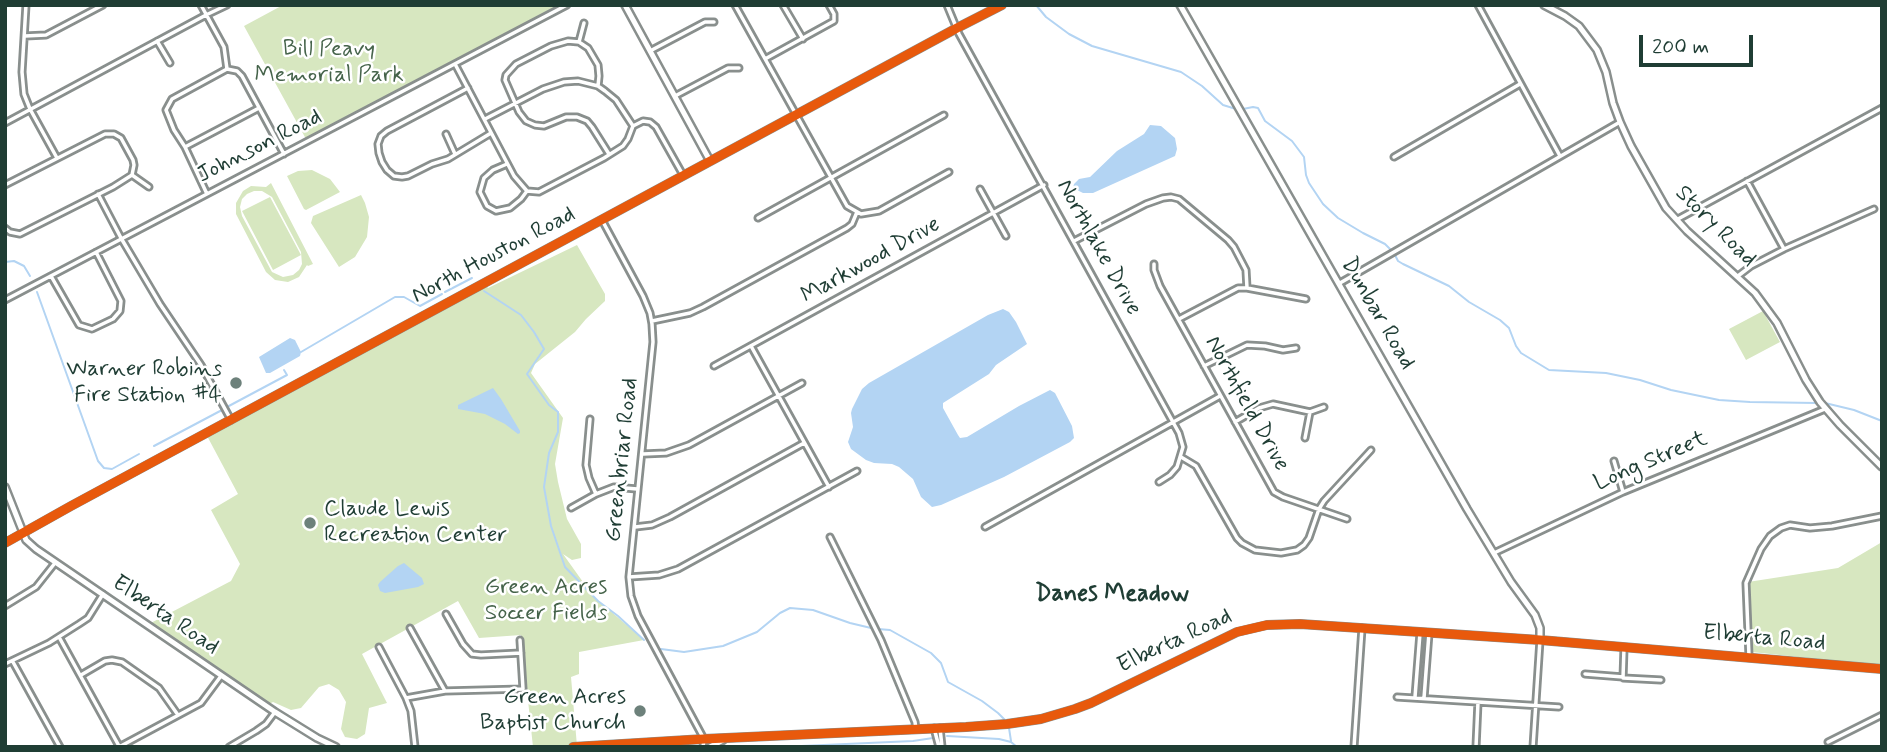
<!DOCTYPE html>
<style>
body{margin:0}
#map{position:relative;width:1887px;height:752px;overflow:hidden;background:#fff;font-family:Mynerve,sans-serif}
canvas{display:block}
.frame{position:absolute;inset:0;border:7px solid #1f3d34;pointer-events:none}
.scale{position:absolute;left:1639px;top:35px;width:114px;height:32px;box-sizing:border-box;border:4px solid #1f3d34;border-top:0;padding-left:9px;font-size:21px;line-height:24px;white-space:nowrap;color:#1f3d34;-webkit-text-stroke:5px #fff;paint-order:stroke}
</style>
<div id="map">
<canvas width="1887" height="752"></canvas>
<div class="frame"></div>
<div class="scale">200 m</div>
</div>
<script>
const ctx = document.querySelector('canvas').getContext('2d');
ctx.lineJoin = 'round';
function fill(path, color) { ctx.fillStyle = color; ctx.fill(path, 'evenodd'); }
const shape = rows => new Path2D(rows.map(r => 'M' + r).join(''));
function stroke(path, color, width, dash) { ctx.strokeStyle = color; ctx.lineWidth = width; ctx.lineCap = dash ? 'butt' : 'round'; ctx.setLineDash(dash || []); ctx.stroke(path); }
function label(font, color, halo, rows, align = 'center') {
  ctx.font = font + ' Mynerve,sans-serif'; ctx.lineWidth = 5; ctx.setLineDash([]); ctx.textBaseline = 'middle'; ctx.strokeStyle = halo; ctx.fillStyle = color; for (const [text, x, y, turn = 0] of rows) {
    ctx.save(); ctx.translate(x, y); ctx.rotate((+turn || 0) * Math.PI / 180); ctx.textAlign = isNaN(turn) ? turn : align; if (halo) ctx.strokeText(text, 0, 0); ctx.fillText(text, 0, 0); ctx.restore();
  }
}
const green = shape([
 [283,5,562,5,306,139,244,26],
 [312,170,330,179,340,192,306,210,304,209,287,176,298,171],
 [271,183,313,264,308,266,307,265,299,277,288,282,275,280,266,272,236,214,236,203,243,191,251,186,266,187],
 [254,191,262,191,272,197,301,252,302,264,299,270,293,275,283,277,272,272,242,216,240,207,242,199,247,194],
 [361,195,365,203,369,217,367,237,355,257,339,267,311,223,313,216],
 [270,197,301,255,273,270,242,211],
 [577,245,605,294,605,301,586,319,575,332,535,364,531,373,563,418,555,464,558,482,567,519,581,544,581,558,572,560,563,554,593,596,644,640,579,652,579,674,571,677,577,746,533,747,521,635,479,638,458,601,362,654,387,703,369,708,365,734,357,739,345,737,341,729,346,702,339,690,329,684,319,687,301,708,291,710,273,702,265,706,147,625,231,581,240,564,211,510,238,494,206,434,485,283,488,288],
 [1763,311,1780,342,1746,360,1729,329],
 [1882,542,1882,666,1752,652,1748,582,1838,568]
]);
const water = shape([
 [1150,125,1161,126,1175,138,1177,149,1175,156,1093,193,1083,193,1073,188,1074,184,1079,179,1090,177,1117,151,1144,134],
 [1003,309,1009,312,1016,322,1027,344,996,365,989,374,943,403,943,408,958,435,960,438,967,437,1019,406,1050,390,1055,393,1072,426,1074,438,1070,442,1004,477,941,505,932,507,921,497,913,479,899,467,892,464,874,463,866,460,851,449,848,442,853,427,851,413,852,409,862,389,869,383,988,315],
 [290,338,295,340,301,352,300,356,270,373,266,373,259,357],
 [493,388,501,399,520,431,520,433,518,434,505,424,485,414,458,409,458,405],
 [404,563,422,578,424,584,418,587,385,593,380,591,378,585,380,582,398,566]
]);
const stream = shape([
 [1036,5,1046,17,1069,34,1092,46,1181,72,1202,86,1223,105,1236,109],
 [1243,109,1253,107,1258,108,1265,121,1292,141,1304,157,1306,175,1309,183,1323,204,1338,218,1363,233,1385,244,1391,250],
 [1395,255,1398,261,1403,264,1449,286,1469,302,1500,320,1509,328,1516,346,1521,353,1549,370,1606,373,1640,380,1671,390,1719,400,1750,402,1816,403],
 [5,262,14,261,24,266,30,276],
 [484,291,521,315,534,332,544,349,527,374,549,405,558,412,558,432,549,453,544,487,551,526,565,567,598,601,618,616,644,640],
 [37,292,98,461,104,468,112,469,139,454],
 [445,292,472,278],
 [301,352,395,297,404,297,420,306,442,294],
 [1825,403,1854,410,1882,421],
 [227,407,287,375,284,370],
 [154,446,222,410],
 [878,629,890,630,931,653,941,663,948,682,982,701,998,713,1006,721],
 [661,649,684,652,723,646,757,632,780,613,790,608,813,610,850,623,871,628],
 [1009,728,1011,741],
 [947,736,999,739,1011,742,1017,747],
 [779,747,913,741,933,738]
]);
const street = shape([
 [26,5,22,72,24,94,30,109,57,158],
 [201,5,224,47,227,69],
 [735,5,847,206,861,214,879,211,949,172],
 [783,5,803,39],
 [947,5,959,34,1179,433,1183,447,1177,467,1170,475,1159,482],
 [1478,5,1560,156],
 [25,36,46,35,103,5],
 [157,41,170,63],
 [579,42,584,23],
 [650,51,705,22,714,22],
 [765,59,834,21,834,14,829,5],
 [455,64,514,176,527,191,539,192,604,158,623,146,628,139,633,126,643,121,650,122,656,127,683,175],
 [598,86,599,76,598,65,588,48,579,42,568,41,551,46,516,64,506,75,505,80,519,112,526,121,535,125,544,126,566,117,577,117,587,121,592,127,609,154],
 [468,88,387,131,381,136,378,144,379,153,382,162,387,170,394,176,402,177,408,176,432,164,448,159,491,133],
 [675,96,728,68,739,68],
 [485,119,543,89,564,82,578,81,598,86,605,91,616,100,633,126],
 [5,123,206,15,227,5],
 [446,134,455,154],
 [185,147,259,108],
 [1394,157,1520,84],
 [507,164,493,170,484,178,480,192,487,206,496,211,510,208,521,199,527,191],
 [132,175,149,187],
 [1747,181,1784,249],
 [5,185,105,134,114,134,121,138,133,160,134,165,132,175,113,187,20,234,10,232,5,228],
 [980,189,1006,236],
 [98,194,121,238,160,304,201,365,231,420],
 [207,194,185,147,174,130,166,110,172,99,227,69,237,71,242,76,284,154],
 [758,218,944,115],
 [1678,219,1882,108],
 [602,220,643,296,650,313,652,324,653,342,629,577,631,596,638,616,704,739,703,747],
 [1074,241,1146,204,1163,198,1171,197,1179,199,1228,240,1234,247,1246,270,1247,288],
 [1154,264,1154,270,1160,286,1274,492,1283,497,1347,519],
 [51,276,79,325,92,329,113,319,120,311,121,301,96,252],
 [1738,276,1751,266,1784,249,1874,209],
 [1340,283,1620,122],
 [5,300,567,5],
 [1179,319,1238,288,1247,288,1306,299],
 [652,321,690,313,703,307,847,228,852,224,857,212],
 [751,346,829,487],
 [714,366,1044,185],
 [1204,366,1247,345,1265,346,1283,350,1296,348],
 [590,419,586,465,589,478,596,494],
 [1235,422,1259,408,1273,404,1310,412,1324,407],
 [1305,438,1310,412],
 [643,454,666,453,689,445,802,383],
 [1181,457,1196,466,1237,538,1242,543,1255,550,1281,553,1297,550,1304,545,1309,538,1319,509,1324,501,1371,450],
 [1614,461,1623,492],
 [571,508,596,494,614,487,637,489],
 [635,527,652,525,670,517,804,443],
 [985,527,1220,396],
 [830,537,881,640,915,722,916,729],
 [1494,553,1623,492,1825,409],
 [629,577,659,575,678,569,857,471],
 [5,606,36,587,55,563],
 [446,614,463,644,472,654,481,655,521,653],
 [410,628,445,691],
 [59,637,119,746],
 [379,647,406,698,411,711,415,747],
 [1624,648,1623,678,1661,680],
 [1749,656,1746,583,1761,549,1770,536,1781,528,1790,525,1810,528,1832,526,1882,516],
 [13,662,60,747],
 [5,664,49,643,79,624,88,618,103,594],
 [1585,674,1623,677],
 [81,675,105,661,112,660,122,662,159,688,178,715],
 [1397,697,1559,707],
 [1415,697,1420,633],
 [406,698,445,691,523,689,520,640],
 [1424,698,1429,633],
 [934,728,939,747],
 [940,728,942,747],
 [1828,742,1882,715],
 [119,747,201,703,221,676],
 [229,747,256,731,266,724,275,712],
 [1354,747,1362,628],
 [1476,747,1478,702],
 [1533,747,1540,640]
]);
const secondary = shape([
 [625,5,710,161],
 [1180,5,1467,509,1511,582,1535,615,1540,628,1540,640],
 [1544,5,1565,16,1579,26,1597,50,1606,72,1613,103,1620,122,1631,146,1666,208,1687,231,1755,293,1777,323,1806,380,1820,402,1840,425,1882,467],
 [5,487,26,540,36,549,275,712,317,738,336,747],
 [5,543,71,506,957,28,1002,5],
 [573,747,704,739,966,727,1007,724,1041,719,1075,709,1091,703,1237,632,1267,625,1300,624,1540,640,1882,669],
 [710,747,723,740]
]);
const cycleway = shape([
 [5,543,71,506,957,28,1002,5],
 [573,747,704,739,966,727,1007,724,1041,719,1075,709,1091,703,1237,632,1267,625,1300,624,1540,640,1882,669]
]);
const markers = [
 [236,383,7,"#6d817b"],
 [310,523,7,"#6d817b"],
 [640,711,7,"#6d817b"]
];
const parkNames = [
 ["Bill Peavy",329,50],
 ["Memorial Park",329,76],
 ["Green Acres",546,588],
 ["Soccer Fields",546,614]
];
const streetNames = [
 ["Johnson Road",260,147,-27],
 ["Story Road",1715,227,45],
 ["Northlake Drive",1098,248,61],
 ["North Houston Road",494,256,-28],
 ["Markwood Drive",871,261,-29],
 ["Dunbar Road",1377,314,60],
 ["Northfield Drive",1246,404,61],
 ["Greenbriar Road",623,460,-84],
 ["Long Street",1651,462,-23],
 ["Elberta Road",165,616,34],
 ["Elberta Road",1764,639,5],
 ["Elberta Road",1175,642,-25]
];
const poiNames = [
 ["Warner Robins",222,370],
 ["Fire Station #4",222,396],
 ["Claude Lewis",324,510,"left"],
 ["Recreation Center",324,536,"left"],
 ["Green Acres",626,698],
 ["Baptist Church",626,724]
];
const neighbourhoodNames = [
 ["Danes Meadow",1112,595]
];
fill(green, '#d7e7c0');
fill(water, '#b3d4f3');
stroke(stream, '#b3d4f3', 2);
stroke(street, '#898f8d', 9);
stroke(secondary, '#898f8d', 10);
stroke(street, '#fff', 3.5);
stroke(secondary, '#fff', 5);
stroke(cycleway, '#e8590c', 9);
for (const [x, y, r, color] of markers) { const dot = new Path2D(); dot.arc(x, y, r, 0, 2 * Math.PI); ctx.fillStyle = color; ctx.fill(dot); stroke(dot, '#fff', 2.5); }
label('23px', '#45634a', '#fff', parkNames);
label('23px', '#1f3d34', '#fff', streetNames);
label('23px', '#1f3d34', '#fff', poiNames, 'right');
label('bold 24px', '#1f3d34', '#fff', neighbourhoodNames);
</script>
